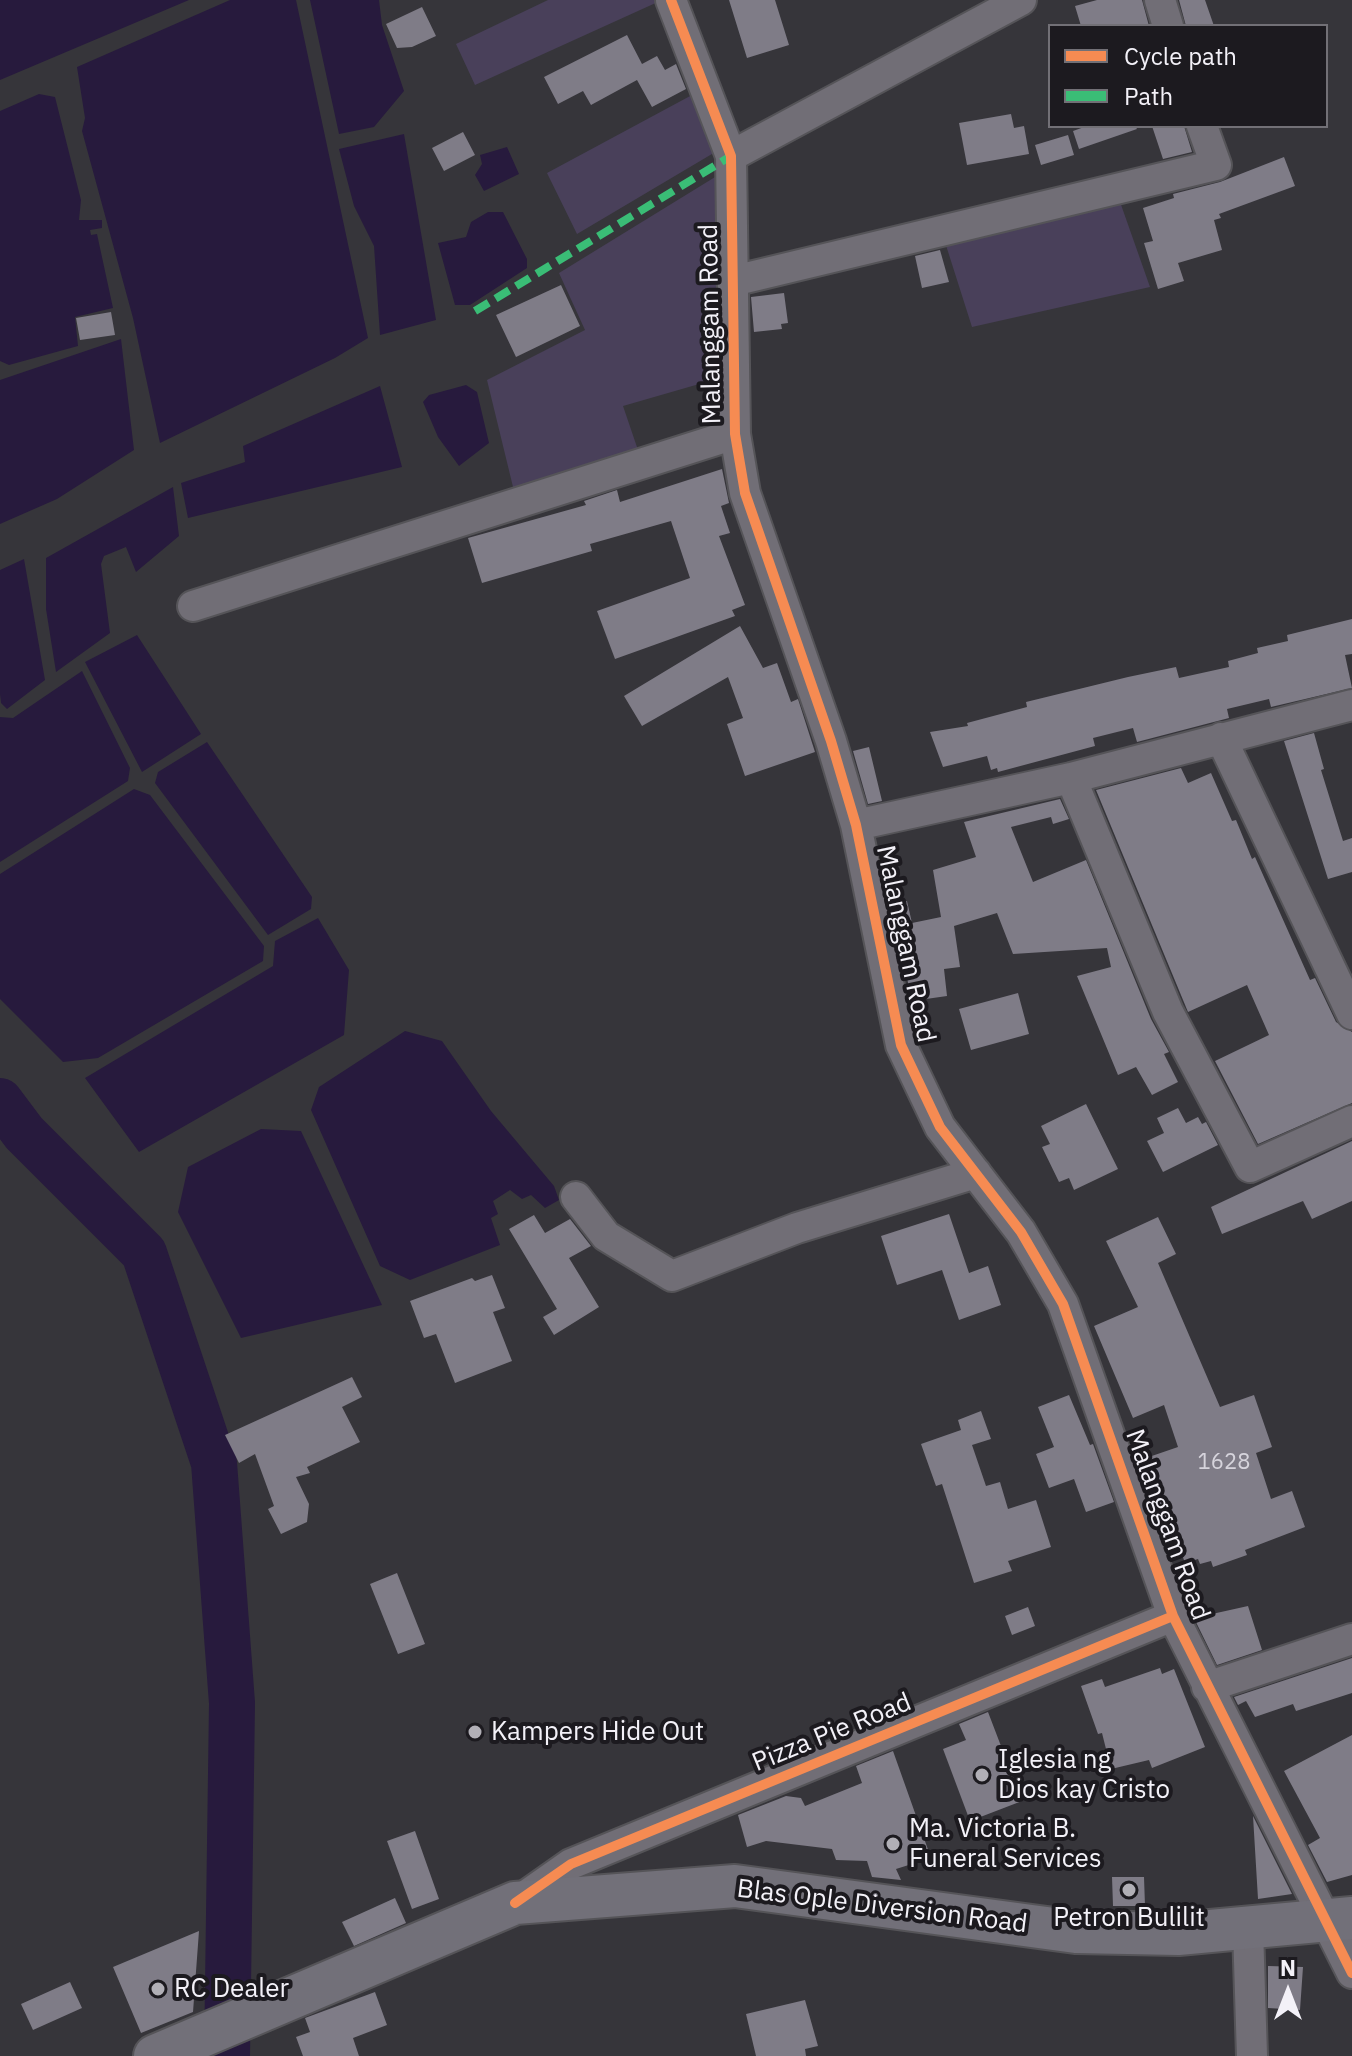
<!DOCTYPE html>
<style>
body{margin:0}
#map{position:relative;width:1352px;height:2056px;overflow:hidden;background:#36353a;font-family:"IBM Plex Sans",sans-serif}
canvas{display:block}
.legend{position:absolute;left:1048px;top:24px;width:280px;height:104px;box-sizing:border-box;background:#1c1a1f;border:2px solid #727076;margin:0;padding:10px 14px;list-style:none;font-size:24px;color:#f3f1f8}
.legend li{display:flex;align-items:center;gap:16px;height:40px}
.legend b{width:40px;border:2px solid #727076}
.north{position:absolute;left:1248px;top:1952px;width:80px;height:80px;-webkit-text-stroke:6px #1c1a1f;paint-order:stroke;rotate:0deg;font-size:22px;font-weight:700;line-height:32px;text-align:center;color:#f3f1f8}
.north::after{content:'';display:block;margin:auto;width:28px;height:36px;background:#f3f1f8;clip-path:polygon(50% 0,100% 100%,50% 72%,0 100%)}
</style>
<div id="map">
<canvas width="1352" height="2056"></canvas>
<ul class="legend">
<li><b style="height:10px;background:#f68b52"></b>Cycle path</li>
<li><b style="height:10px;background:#3abd76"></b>Path</li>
</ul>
<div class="north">N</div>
</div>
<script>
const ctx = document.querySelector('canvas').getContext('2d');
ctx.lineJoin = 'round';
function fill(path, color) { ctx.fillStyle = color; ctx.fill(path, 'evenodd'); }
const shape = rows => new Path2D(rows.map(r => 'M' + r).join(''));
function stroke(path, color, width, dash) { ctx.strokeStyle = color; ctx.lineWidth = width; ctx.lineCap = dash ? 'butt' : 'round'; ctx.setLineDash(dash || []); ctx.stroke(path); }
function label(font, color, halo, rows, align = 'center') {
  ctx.font = font + ' "IBM Plex Sans",sans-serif'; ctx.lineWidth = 8; ctx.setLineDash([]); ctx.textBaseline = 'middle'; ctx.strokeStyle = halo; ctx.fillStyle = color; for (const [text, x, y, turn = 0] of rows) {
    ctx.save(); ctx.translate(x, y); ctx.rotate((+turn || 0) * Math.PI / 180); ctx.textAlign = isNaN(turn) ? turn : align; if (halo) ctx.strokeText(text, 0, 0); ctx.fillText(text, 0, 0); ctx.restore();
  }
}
const green = shape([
 [548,0,660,0,660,1,475,85,456,44],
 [692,95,717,151,577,234,547,173],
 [720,174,720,378,623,406,639,453,514,491,487,380,585,330,559,273],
 [1119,199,1150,287,972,327,944,239]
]);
const water = shape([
 [0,0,189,0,0,80],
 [230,0,296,0,368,338,335,358,160,443,133,318,82,131,85,118,77,67],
 [310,0,379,0,382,25,404,91,374,127,339,134],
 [39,94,55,97,81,200,79,220,102,220,102,228,90,230,91,235,97,234,113,308,75,317,78,346,9,365,0,361,0,111],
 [404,134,436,320,380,335,374,246,354,206,339,149],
 [507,147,519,174,484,191,475,175,482,164,480,155],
 [488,212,503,212,527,259,527,268,470,305,455,305,438,243,466,237,471,222],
 [121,339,134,450,57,499,0,524,0,380],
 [466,385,477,392,489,443,459,466,438,437,423,402,429,395],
 [380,386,402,467,188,518,181,483,245,462,243,446],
 [173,487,179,536,136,572,126,547,104,556,101,564,110,633,56,672,46,609,46,558],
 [24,559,45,680,7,709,1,703,0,694,0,570],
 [137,635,201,734,142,772,85,662],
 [82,671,130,768,128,781,0,862,0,717,13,718],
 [207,742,312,897,311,909,268,935,155,783,158,772],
 [134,789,150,795,264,946,263,961,98,1058,63,1062,0,999,0,874],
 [318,918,349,970,344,1035,139,1152,85,1078,273,966,275,941],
 [405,1031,442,1041,491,1111,554,1186,559,1200,545,1208,531,1195,522,1199,510,1190,493,1201,498,1214,491,1218,500,1245,410,1280,380,1266,311,1110,319,1087],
 [261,1129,301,1131,382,1305,241,1338,178,1212,188,1167]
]);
const river = shape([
 [0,1101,24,1133,144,1253,214,1463,232,1703,227,2056]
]);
const building = shape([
 [729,0,775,0,789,45,747,58],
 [1097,0,1142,0,1149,26,1081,26,1075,6],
 [1179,0,1205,0,1214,26,1186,26],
 [422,7,436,36,412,47,397,48,386,24],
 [627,35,642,64,657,56,665,70,676,64,686,89,652,107,637,80,591,105,583,91,558,104,544,77],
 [1011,114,1014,128,1024,126,1029,154,967,165,959,123],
 [1087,126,1135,126,1137,129,1079,149,1073,131],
 [1152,126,1184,126,1192,152,1163,159],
 [463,132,475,155,444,171,432,148],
 [1068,135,1074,155,1041,165,1035,145],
 [1284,157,1295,186,1219,214,1221,218,1214,220,1222,250,1178,263,1184,281,1158,289,1144,243,1153,241,1143,208,1174,198,1173,194,1220,182],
 [940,250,949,282,922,288,915,256],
 [561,285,580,326,516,357,496,315],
 [784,293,788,323,781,324,782,329,754,332,751,297],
 [111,312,115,335,80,340,76,318],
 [722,469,729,503,721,506,730,533,719,536,745,605,732,610,735,616,615,659,597,611,690,578,671,521,590,544,592,551,482,583,468,538,586,505,584,501,617,490,620,502],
 [1352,619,1352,654,1345,655,1352,688,1271,707,1269,699,1227,709,1229,718,1137,742,1133,728,1093,738,1095,746,998,772,997,768,991,770,987,756,943,767,930,732,968,726,967,723,1027,707,1026,702,1128,677,1176,667,1179,678,1229,667,1228,661,1258,653,1257,648,1288,641,1287,635],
 [740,626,763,668,777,663,791,702,798,699,815,752,745,776,727,724,743,718,728,677,642,726,624,696],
 [1314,733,1324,769,1321,770,1343,841,1352,838,1352,872,1328,879,1284,741],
 [869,747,882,801,868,804,853,751],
 [1181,768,1188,783,1211,773,1232,821,1236,820,1252,859,1255,857,1310,980,1315,978,1336,1022,1352,1032,1352,1103,1258,1144,1215,1061,1269,1035,1247,985,1188,1012,1096,790],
 [1060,799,1069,819,1053,824,1051,817,1011,827,1033,882,1086,860,1151,1019,1169,1052,1164,1054,1178,1082,1152,1095,1136,1067,1118,1075,1077,976,1111,967,1107,948,1013,954,997,913,954,926,960,967,944,969,947,996,912,1001,891,904,907,901,912,923,941,917,933,870,976,857,964,822],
 [1018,993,1029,1034,971,1050,959,1009],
 [1086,1104,1118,1169,1074,1190,1069,1178,1059,1182,1042,1147,1050,1144,1041,1126],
 [1178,1108,1186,1123,1198,1117,1202,1124,1206,1122,1218,1145,1163,1172,1147,1141,1164,1133,1157,1118],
 [1352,1141,1352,1201,1312,1219,1303,1201,1222,1234,1211,1207],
 [949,1214,969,1273,988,1266,1001,1305,959,1320,942,1270,897,1285,881,1236],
 [534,1215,545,1233,570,1219,591,1246,569,1258,599,1307,554,1335,543,1317,557,1309,509,1229],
 [1158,1217,1176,1254,1158,1263,1220,1407,1254,1395,1272,1447,1256,1453,1271,1499,1292,1491,1305,1527,1245,1550,1247,1555,1213,1567,1211,1561,1200,1564,1198,1559,1185,1563,1171,1524,1166,1525,1143,1459,1178,1447,1164,1405,1133,1418,1094,1326,1138,1307,1106,1241],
 [492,1275,505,1308,493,1312,512,1361,455,1383,436,1334,424,1338,410,1301,472,1278,475,1281],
 [352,1377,362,1397,342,1407,360,1442,307,1467,310,1473,296,1477,309,1504,307,1522,281,1534,268,1509,274,1506,255,1454,239,1463,225,1435],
 [1069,1395,1090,1445,1093,1444,1114,1502,1086,1512,1074,1479,1049,1488,1036,1454,1054,1447,1038,1407],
 [981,1411,991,1439,972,1445,986,1486,1000,1482,1008,1509,1036,1500,1051,1547,1008,1561,1012,1571,974,1583,942,1484,936,1486,921,1444,961,1430,958,1420],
 [397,1573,425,1644,398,1654,370,1584],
 [1248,1606,1262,1650,1217,1665,1194,1618],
 [1028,1607,1035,1626,1012,1635,1005,1616],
 [1352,1658,1352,1693,1296,1711,1293,1704,1255,1717,1246,1701,1238,1705,1234,1697],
 [1160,1668,1162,1674,1174,1669,1205,1747,1152,1768,1149,1760,1111,1769,1102,1733,1098,1734,1081,1686,1102,1679,1105,1687],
 [988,1712,1022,1801,970,1821,943,1749,966,1740,959,1724],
 [1352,1735,1352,1875,1327,1882,1308,1845,1320,1838,1284,1771],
 [893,1751,931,1858,896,1869,901,1880,872,1877,867,1861,836,1860,832,1849,766,1841,747,1847,738,1815,786,1796,801,1798,805,1806,862,1783,856,1766],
 [1253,1816,1292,1894,1258,1899],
 [415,1831,439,1899,412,1909,387,1841],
 [1112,1877,1144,1877,1145,1906,1113,1906],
 [395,1898,406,1923,354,1946,342,1922],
 [199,1931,193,2012,141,2033,113,1967],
 [1268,1966,1303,1967,1300,2010,1268,2008],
 [70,1982,82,2008,33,2030,21,2004],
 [375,1992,387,2025,353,2038,359,2056,303,2056,296,2037,310,2032,305,2018],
 [805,2000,818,2046,805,2049,806,2056,756,2056,746,2014]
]);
const street = shape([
 [671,0,731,156,735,434,745,493,831,741,856,825,901,1045,940,1127,1021,1232,1063,1304,1173,1616,1352,1973],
 [1160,0,1168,26],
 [731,156,1021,0],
 [733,281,1216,165,1202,126],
 [193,606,735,434],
 [1221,738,1352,1014],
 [1071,778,1168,1012,1250,1167,1352,1121],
 [856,825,1071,778,1352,705],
 [576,1197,606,1236,672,1276,797,1228,976,1173],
 [1207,1687,1352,1639],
 [517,1902,571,1864,1173,1616],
 [1248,1929,1252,2056]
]);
const secondary = shape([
 [155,2056,515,1903,735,1886,1076,1932,1178,1934,1352,1918]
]);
const quiet = shape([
 [475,311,731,156]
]);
const cycleway = shape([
 [671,0,731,156,735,434,745,493,831,741,856,825,901,1045,940,1127,1021,1232,1063,1304,1173,1616,1352,1973],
 [515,1903,571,1864,1173,1616]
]);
const markers = [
 [475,1732,8,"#b1afb6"],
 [982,1775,8,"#b1afb6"],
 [893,1844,8,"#b1afb6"],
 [1129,1890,8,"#b1afb6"],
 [158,1989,8,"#b1afb6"]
];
const numberNames = [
 ["1628",1224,1463]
];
const streetNames = [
 ["Malanggam Road",711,324,-91],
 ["Malanggam Road",905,944,78],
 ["Malanggam Road",1167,1525,70],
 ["Pizza Pie Road",832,1733,-22],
 ["Blas Ople Diversion Road",882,1907,7]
];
const poiNames = [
 ["Kampers Hide Out",491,1732],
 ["Iglesia ng",998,1760],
 ["Dios kay Cristo",998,1790],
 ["Ma. Victoria B.",909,1829],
 ["Funeral Services",909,1859],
 ["Petron Bulilit",1129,1918,"center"],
 ["RC Dealer",174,1989]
];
fill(green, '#49405a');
fill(water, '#271a3d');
stroke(river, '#271a3d', 46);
fill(building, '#7f7c87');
stroke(street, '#555458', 34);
stroke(secondary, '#555458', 46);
stroke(street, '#716e76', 30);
stroke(secondary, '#727079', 42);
stroke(quiet, '#3abd76', 8, [16, 8]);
stroke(cycleway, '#f68b52', 10);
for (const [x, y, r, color] of markers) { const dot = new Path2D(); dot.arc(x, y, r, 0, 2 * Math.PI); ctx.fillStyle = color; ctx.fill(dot); stroke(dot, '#1c1a1f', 3); }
label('22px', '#d6d4dc', null, numberNames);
label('26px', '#f3f1f8', '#1c1a1f', streetNames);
label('26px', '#f3f1f8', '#1c1a1f', poiNames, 'left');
</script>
